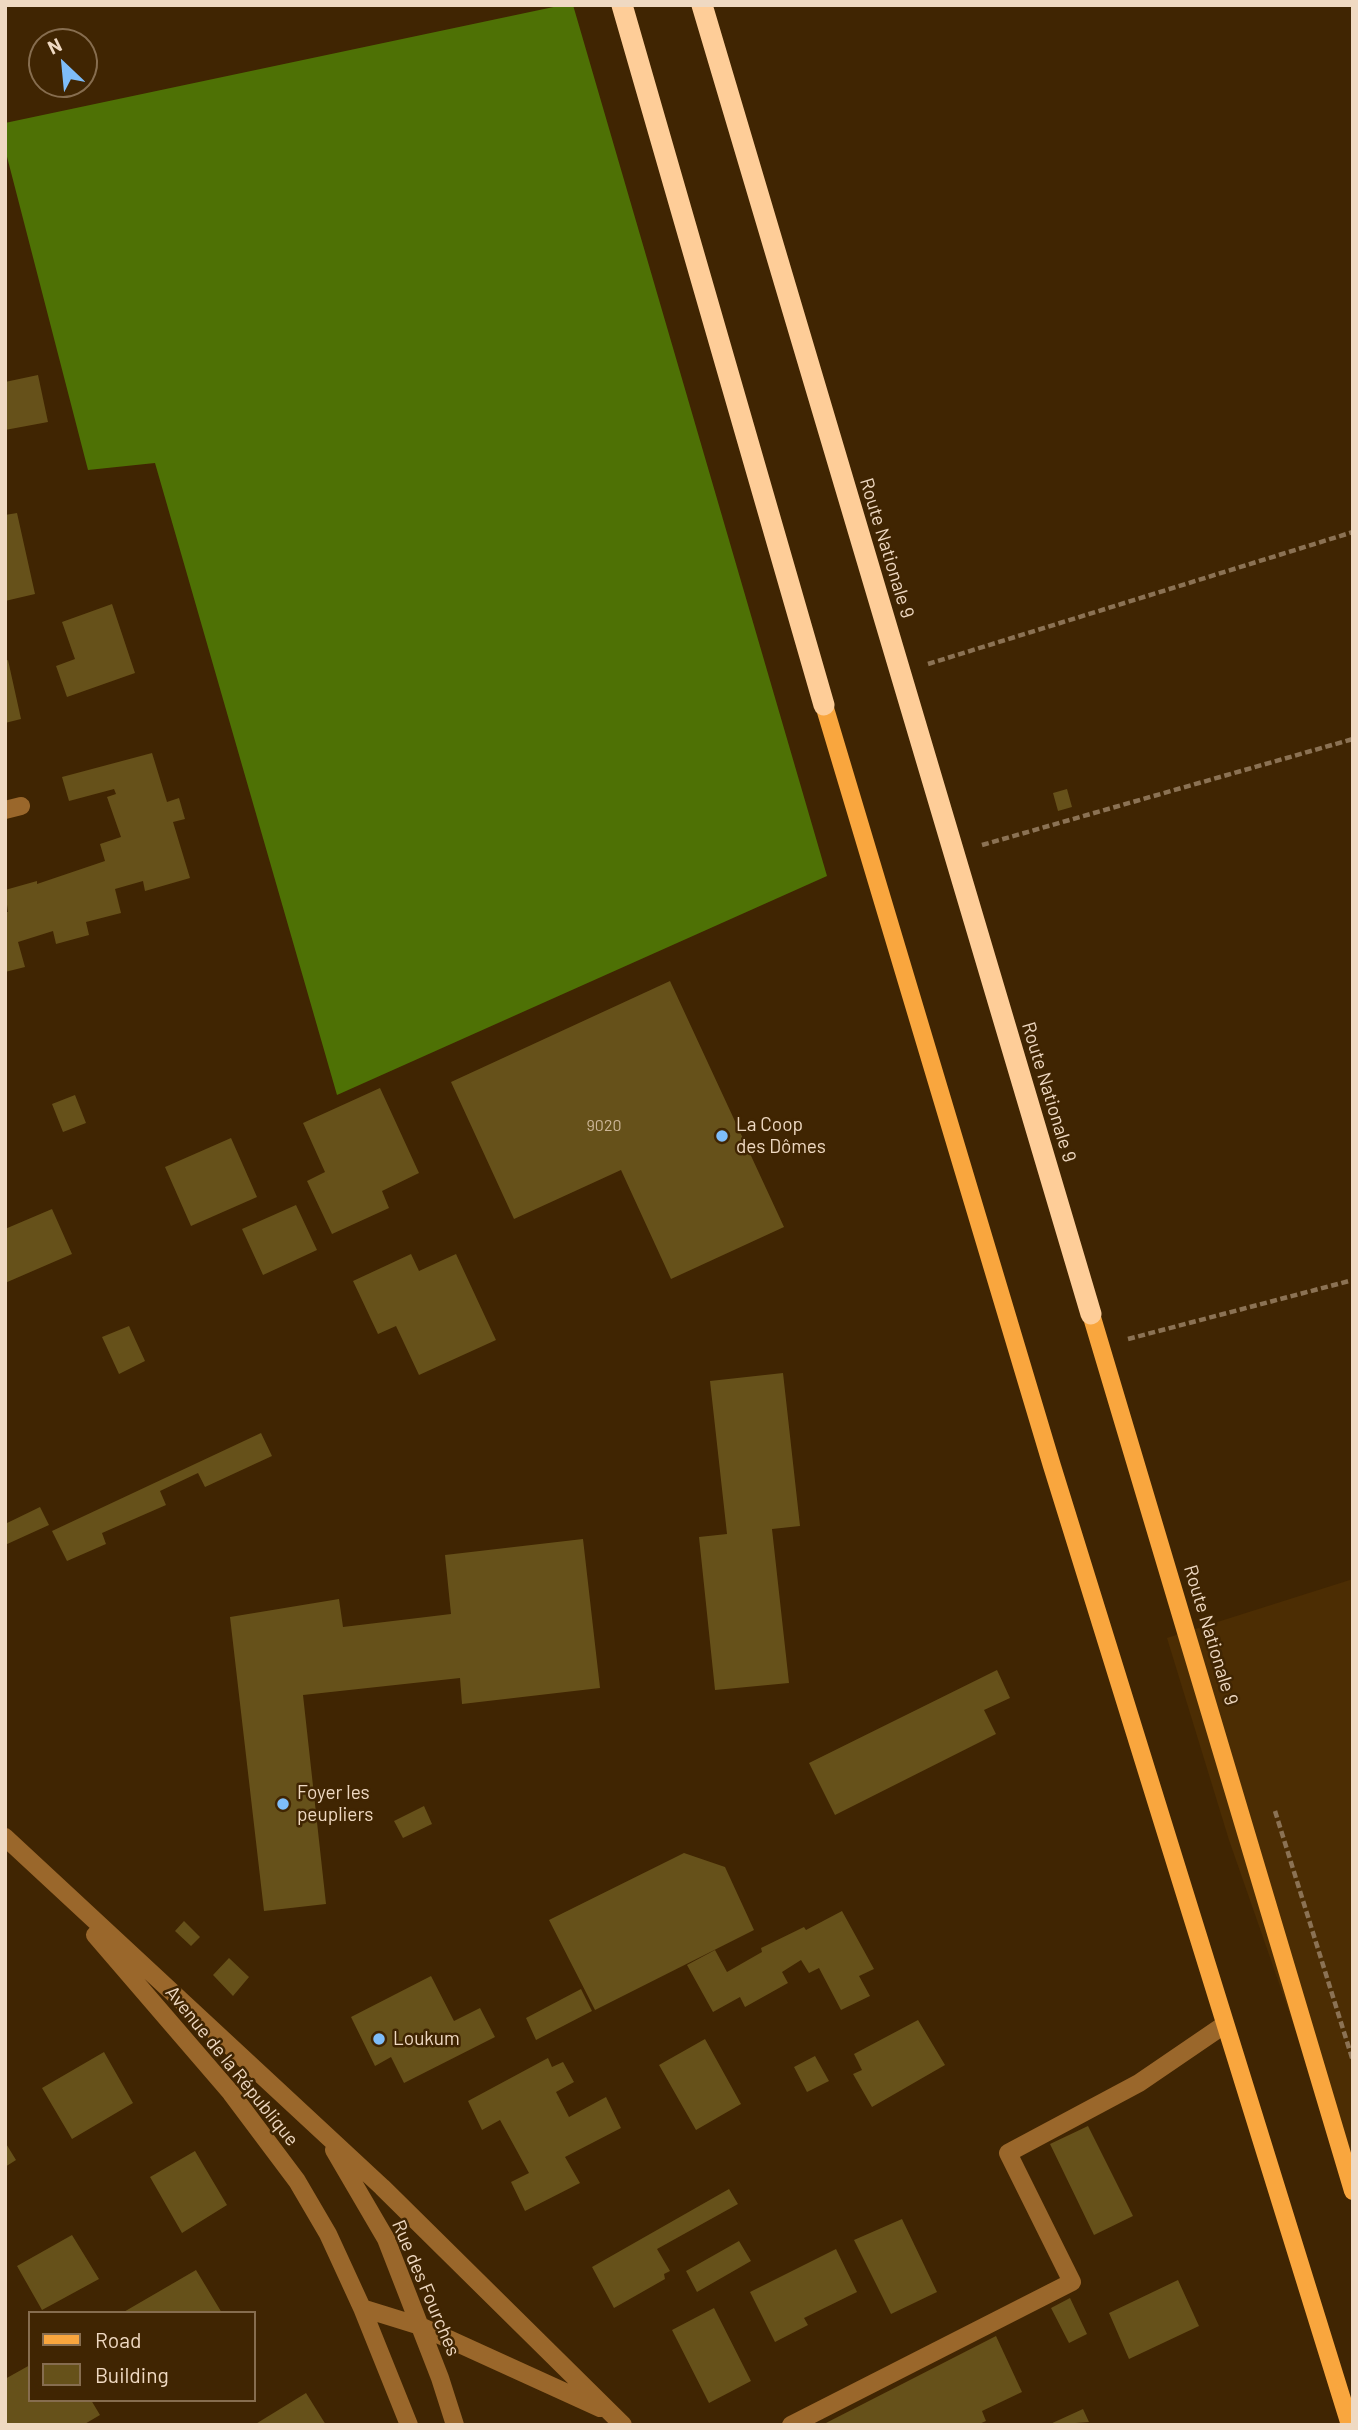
<!DOCTYPE html>
<meta charset="utf-8">
<style>
body{margin:0}
#map{position:relative;width:1358px;height:2430px;overflow:hidden;background:#402502;font-family:Barlow,sans-serif}
canvas{display:block}
.frame{position:absolute;inset:0;border:7px solid #efd9c2;pointer-events:none}
.legend{position:absolute;left:28px;top:2311px;width:228px;height:91px;box-sizing:border-box;background:#402502;border:2px solid #866d4f;margin:0;padding:9px 12px;list-style:none;font-size:21px;color:#efd9c2}
.legend li{display:flex;align-items:center;gap:14px;height:35px}
.legend b{width:35px;border:2px solid #866d4f}
.north{position:absolute;left:28px;top:28px;width:70px;height:70px;box-sizing:border-box;background:#402502;border:2px solid #866d4f;border-radius:50%;rotate:334deg;font-size:19px;font-weight:700;line-height:28px;text-align:center;color:#efd9c2}
.north::after{content:'';display:block;margin:auto;width:24px;height:32px;background:#7ebdf9;clip-path:polygon(50% 0,100% 100%,50% 72%,0 100%)}
</style>
<div id="map">
<canvas width="1358" height="2430"></canvas>
<div class="frame"></div>
<ul class="legend">
<li><b style="height:9px;background:#f9a63e"></b>Road</li>
<li><b style="height:19px;background:#66511a"></b>Building</li>
</ul>
<div class="north">N</div>
</div>
<script>
const ctx = document.querySelector('canvas').getContext('2d');
ctx.lineJoin = 'round';
function fill(path, color) { ctx.fillStyle = color; ctx.fill(path, 'evenodd'); }
const shape = rows => new Path2D(rows.map(r => 'M' + r).join(''));
function stroke(path, color, width, dash) { ctx.strokeStyle = color; ctx.lineWidth = width; ctx.lineCap = dash ? 'butt' : 'round'; ctx.setLineDash(dash || []); ctx.stroke(path); }
function label(font, color, halo, rows, align = 'center') {
  ctx.font = font + ' Barlow,sans-serif'; ctx.lineWidth = 5; ctx.setLineDash([]); ctx.textBaseline = 'middle'; ctx.strokeStyle = halo; ctx.fillStyle = color; for (const [text, x, y, turn = 0] of rows) {
    ctx.save(); ctx.translate(x, y); ctx.rotate((+turn || 0) * Math.PI / 180); ctx.textAlign = isNaN(turn) ? turn : align; if (halo) ctx.strokeText(text, 0, 0); ctx.fillText(text, 0, 0); ctx.restore();
  }
}
const built = shape([
 [1353,1579,1353,2195,1229,1840,1167,1638]
]);
const forest = shape([
 [563,5,573,5,827,876,337,1095,155,463,88,470,5,149,5,123]
]);
const building = shape([
 [38,375,48,422,5,430,5,382],
 [17,513,35,594,5,601,5,515],
 [112,604,135,673,67,697,56,666,75,659,62,622],
 [8,660,21,719,5,723,5,661],
 [152,753,167,802,179,798,185,819,173,822,190,878,145,891,143,881,115,889,121,913,86,922,89,935,56,944,53,931,18,942,25,967,5,972,5,912,8,912,5,890,37,881,37,884,105,861,100,844,121,837,107,797,116,794,114,789,69,801,62,777],
 [1067,789,1072,807,1058,811,1053,793],
 [670,981,784,1227,671,1279,621,1170,514,1219,451,1082],
 [380,1088,419,1173,382,1191,389,1208,332,1234,307,1181,325,1172,303,1123],
 [75,1095,86,1123,63,1132,52,1104],
 [231,1138,257,1197,191,1226,165,1167],
 [296,1205,317,1250,263,1275,242,1229],
 [52,1209,72,1254,5,1283,5,1229],
 [411,1254,419,1271,456,1254,496,1340,419,1375,396,1326,378,1334,353,1281],
 [129,1326,145,1361,119,1374,102,1337],
 [783,1373,800,1526,772,1529,789,1683,715,1690,699,1537,727,1534,710,1381],
 [261,1433,272,1456,205,1487,198,1473,160,1491,166,1505,102,1533,106,1544,67,1561,52,1531],
 [40,1507,49,1525,5,1545,5,1524],
 [583,1539,600,1688,462,1704,460,1678,303,1695,326,1904,264,1911,230,1617,339,1599,343,1627,451,1614,445,1555],
 [997,1670,1010,1698,984,1710,996,1734,835,1815,809,1763],
 [424,1806,432,1824,403,1838,394,1821],
 [684,1853,725,1867,754,1930,595,2010,549,1920],
 [842,1911,874,1969,859,1976,870,1996,841,2010,819,1968,809,1973,801,1960,782,1972,788,1983,745,2007,740,1997,713,2012,687,1965,715,1950,727,1972,762,1952,761,1948,804,1927,806,1930],
 [184,1921,200,1937,191,1946,175,1931],
 [229,1958,249,1977,233,1996,213,1975],
 [431,1976,454,2021,480,2008,495,2037,404,2083,391,2057,375,2066,351,2017],
 [581,1989,592,2011,536,2040,526,2018],
 [918,2020,945,2065,872,2107,853,2074,862,2070,854,2054],
 [705,2039,741,2104,696,2130,659,2065],
 [104,2052,133,2103,72,2139,42,2088],
 [815,2056,829,2081,807,2092,794,2067],
 [548,2058,552,2067,563,2062,574,2082,556,2092,569,2117,606,2097,621,2128,565,2157,580,2183,525,2211,511,2182,529,2173,500,2120,482,2130,468,2101],
 [1088,2126,1133,2216,1094,2235,1050,2144],
 [5,2142,16,2160,5,2167],
 [195,2151,227,2205,182,2233,150,2177],
 [729,2189,738,2204,657,2249,670,2271,664,2274,665,2279,614,2308,592,2267],
 [902,2219,937,2292,891,2314,854,2240],
 [72,2235,99,2279,42,2310,17,2266],
 [739,2241,751,2261,697,2292,686,2271],
 [836,2249,857,2292,804,2318,808,2325,775,2342,750,2292],
 [196,2270,222,2313,122,2313],
 [1178,2280,1199,2326,1129,2359,1109,2313],
 [1070,2298,1087,2334,1069,2343,1051,2308],
 [714,2308,751,2381,709,2403,672,2330],
 [996,2336,1022,2392,982,2411,986,2421,977,2425,822,2425],
 [30,2365,30,2400,91,2400,100,2415,83,2425,5,2425,5,2379],
 [306,2393,326,2425,254,2425],
 [1083,2409,1089,2422,1048,2425]
]);
const path = shape([
 [928,664,1353,532],
 [982,845,1353,739],
 [1128,1339,1353,1280],
 [1275,1811,1353,2061]
]);
const minor = shape([
 [5,810,21,806],
 [5,1837,382,2187,623,2425],
 [95,1935,231,2093,297,2181,328,2234,362,2308,409,2425],
 [334,2150,386,2239,440,2378,455,2425],
 [362,2308,420,2326,600,2408],
 [791,2425,1072,2282,1008,2153,1139,2083,1224,2025]
]);
const major = shape([
 [824,705,1052,1466,1350,2425],
 [1091,1314,1353,2191]
]);
const highway = shape([
 [622,5,824,705],
 [702,5,1091,1314]
]);
const markers = [
 [722,1136,7,"#7ebdf9"],
 [283,1804,7,"#7ebdf9"],
 [379,2039,7,"#7ebdf9"]
];
const numberNames = [
 ["9020",604,1126]
];
const streetNames = [
 ["Route Nationale 9",887,548,73],
 ["Route Nationale 9",1049,1092,73],
 ["Route Nationale 9",1211,1635,73],
 ["Avenue de la République",232,2066,51],
 ["Rue des Fourches",426,2288,67]
];
const poiNames = [
 ["La Coop",736,1125],
 ["des Dômes",736,1147],
 ["Foyer les",297,1793],
 ["peupliers",297,1815],
 ["Loukum",393,2039]
];
fill(built, '#4c2d03');
fill(forest, '#4e7105');
fill(building, '#66511a');
stroke(path, '#8b7254', 4.5, [7, 3.5]);
stroke(minor, '#9a672b', 18);
stroke(major, '#f9a63e', 18);
stroke(highway, '#fecd98', 21);
for (const [x, y, r, color] of markers) { const dot = new Path2D(); dot.arc(x, y, r, 0, 2 * Math.PI); ctx.fillStyle = color; ctx.fill(dot); stroke(dot, '#402502', 2.5); }
label('16px', '#cdb798', null, numberNames);
label('19px', '#efd9c2', '#402502', streetNames);
label('19px', '#efd9c2', '#402502', poiNames, 'left');
</script>
